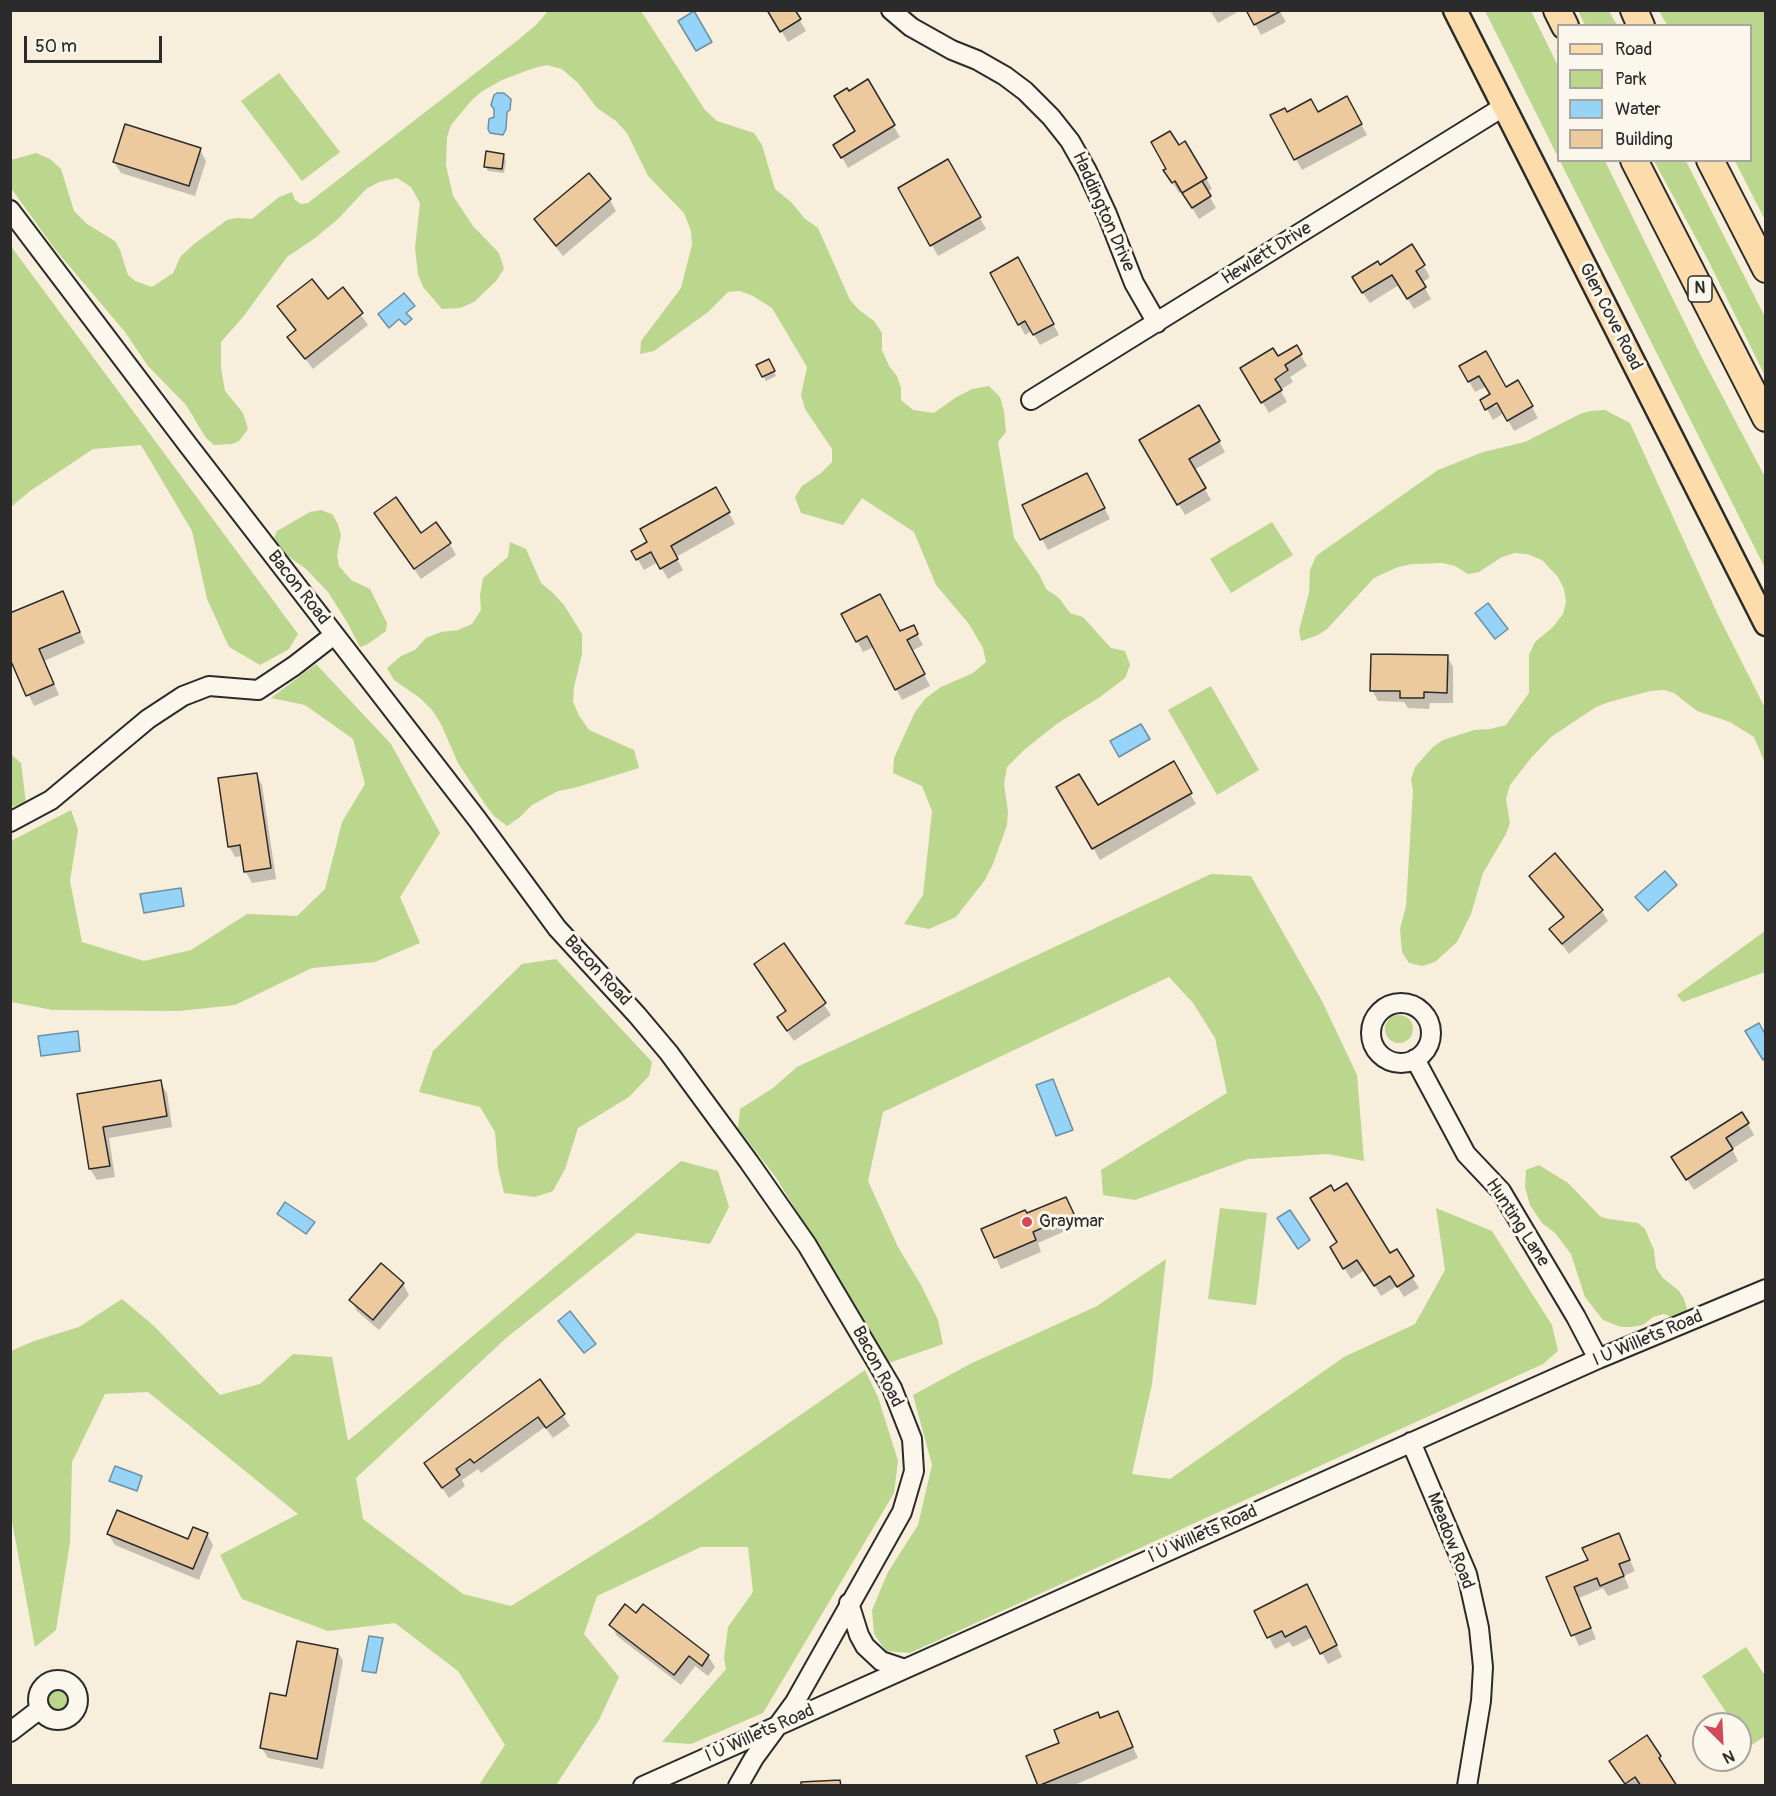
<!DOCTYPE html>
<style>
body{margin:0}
#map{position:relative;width:1776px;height:1796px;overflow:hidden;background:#f8eedc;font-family:Pangolin,sans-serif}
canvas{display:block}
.frame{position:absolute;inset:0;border:12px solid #2b2b2b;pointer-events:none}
.legend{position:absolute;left:1557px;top:24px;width:195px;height:138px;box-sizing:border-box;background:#fbf7ec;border:2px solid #a8a59f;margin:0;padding:8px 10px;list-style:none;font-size:18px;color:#2b2b2b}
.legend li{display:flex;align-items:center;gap:12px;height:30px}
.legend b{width:30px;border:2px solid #a8a59f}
.north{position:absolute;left:1692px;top:1712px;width:60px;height:60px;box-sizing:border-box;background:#fbf7ec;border:2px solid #a8a59f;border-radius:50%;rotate:156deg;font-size:16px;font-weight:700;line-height:24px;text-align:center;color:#2b2b2b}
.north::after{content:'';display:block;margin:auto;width:21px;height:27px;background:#d1495b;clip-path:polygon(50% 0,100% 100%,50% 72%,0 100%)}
.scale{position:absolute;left:24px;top:36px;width:138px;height:27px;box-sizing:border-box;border:3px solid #2b2b2b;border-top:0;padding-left:8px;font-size:18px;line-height:21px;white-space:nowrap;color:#2b2b2b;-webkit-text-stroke:4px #fbf7ec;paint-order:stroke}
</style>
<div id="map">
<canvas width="1776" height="1796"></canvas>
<div class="frame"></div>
<ul class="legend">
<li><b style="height:8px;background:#fddcac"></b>Road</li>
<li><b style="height:16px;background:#bbd68d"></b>Park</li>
<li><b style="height:16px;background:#96d4f7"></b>Water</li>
<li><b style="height:16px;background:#edca9e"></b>Building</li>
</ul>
<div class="north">N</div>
<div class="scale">50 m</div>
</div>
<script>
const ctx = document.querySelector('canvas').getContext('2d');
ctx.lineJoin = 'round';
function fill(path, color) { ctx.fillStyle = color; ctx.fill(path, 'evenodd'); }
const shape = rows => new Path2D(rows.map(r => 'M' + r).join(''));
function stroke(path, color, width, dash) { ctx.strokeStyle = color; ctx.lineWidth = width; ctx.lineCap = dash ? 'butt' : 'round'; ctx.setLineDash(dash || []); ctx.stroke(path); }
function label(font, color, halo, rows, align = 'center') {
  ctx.font = font + ' Pangolin,sans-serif'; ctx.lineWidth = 6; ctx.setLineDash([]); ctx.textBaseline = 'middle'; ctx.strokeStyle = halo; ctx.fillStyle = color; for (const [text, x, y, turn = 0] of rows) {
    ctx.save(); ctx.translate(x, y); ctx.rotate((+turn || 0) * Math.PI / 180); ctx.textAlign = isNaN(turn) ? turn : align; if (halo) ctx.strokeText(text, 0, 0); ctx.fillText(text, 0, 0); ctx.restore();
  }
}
const green = shape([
 [548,11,641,11,705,110,717,121,754,133,762,145,775,189,792,203,805,219,818,228,850,300,859,310,874,321,882,333,882,350,889,366,897,376,901,388,901,400,913,410,934,413,955,398,972,389,989,386,1000,397,1004,411,1006,432,998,442,1014,538,1040,576,1046,589,1059,598,1070,613,1083,617,1111,648,1125,651,1130,665,1125,678,1100,697,1058,723,1024,750,1007,767,1004,784,1008,812,1007,825,993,864,985,880,956,917,929,929,904,924,923,895,932,811,922,786,893,773,894,758,915,712,926,698,941,687,973,673,986,662,983,648,969,624,936,585,914,532,862,498,843,525,801,513,795,497,802,486,821,473,832,462,832,449,805,409,801,395,807,367,772,308,753,296,740,291,728,292,708,312,654,351,640,354,641,341,681,288,692,245,691,231,684,213,648,176,627,133,616,121,597,108,578,83,562,69,547,65,534,68,502,80,481,92,471,101,451,125,447,137,446,165,453,196,473,226,499,253,504,269,496,281,474,302,460,308,442,309,423,287,418,274,415,248,420,203,411,187,397,178,379,182,366,189,338,219,315,238,287,257,243,317,221,342,221,368,225,391,243,413,248,429,239,441,232,444,214,445,206,438,186,405,148,366,125,332,54,248,11,188,11,160,36,153,50,159,61,169,74,211,87,224,115,241,120,250,128,275,135,281,152,287,173,273,181,256,194,244,227,220,237,218,252,219,279,197,292,192,295,200,301,204,308,203,513,44,536,25],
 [1485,11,1531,11,1558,66,1558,157],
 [1578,11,1609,11,1617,25,1585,25],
 [1659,11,1765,11,1765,220,1735,161,1750,160,1750,26,1667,25],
 [279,73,340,152,302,181,241,101],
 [1560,161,1605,161,1699,352,1765,477,1765,568],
 [1654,161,1686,161,1765,317,1765,376,1708,260],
 [10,245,298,634,289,649,260,665,229,647,207,599,192,531,141,445,93,449,30,491,11,507],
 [1605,410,1630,423,1718,615,1765,708,1765,763,1754,737,1730,722,1697,711,1674,693,1664,690,1650,691,1609,702,1596,707,1551,737,1531,758,1510,785,1506,799,1510,823,1506,834,1483,873,1471,914,1457,942,1435,962,1422,966,1409,963,1402,952,1400,929,1406,906,1413,791,1411,780,1415,767,1433,747,1443,740,1474,730,1490,729,1506,725,1529,693,1529,655,1535,642,1553,627,1563,614,1566,602,1564,589,1558,577,1542,560,1527,554,1515,553,1502,557,1479,572,1468,574,1455,566,1443,563,1412,564,1398,567,1374,578,1327,629,1318,635,1301,641,1299,630,1309,593,1310,570,1316,556,1438,470,1483,452,1525,442,1580,414,1590,411],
 [321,510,332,514,338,524,341,535,337,555,339,566,351,580,370,589,387,623,386,631,368,644,360,647,347,622,328,592,306,569,278,549,273,541,277,531,310,512],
 [1272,522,1293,555,1231,593,1210,559],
 [510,542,526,549,541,583,553,593,564,605,582,634,582,654,574,687,573,701,578,714,589,730,634,750,639,768,574,788,558,791,532,805,520,817,507,826,494,816,485,804,458,763,441,724,432,710,420,698,394,680,387,668,401,656,415,650,426,638,441,632,458,630,472,624,481,610,480,596,483,578,508,557],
 [316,664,391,744,440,833,400,897,420,943,375,962,312,968,235,1005,179,1011,53,1010,11,1002,11,841,71,810,78,830,70,881,82,942,144,961,191,950,247,914,297,916,325,889,342,822,365,784,353,739,305,705,271,698],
 [1211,686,1259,770,1217,795,1168,710],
 [11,754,21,763,26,803,11,807],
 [1211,874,1251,876,1322,1001,1357,1075,1364,1161,1328,1154,1248,1159,1135,1200,1103,1195,1101,1170,1227,1093,1215,1038,1193,1003,1169,977,883,1112,868,1181,898,1247,921,1285,938,1320,943,1344,889,1363,777,1179,738,1128,740,1109,773,1088,797,1067],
 [1765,931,1765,972,1683,1002,1677,995],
 [556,959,652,1062,649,1076,629,1097,578,1128,565,1169,553,1191,535,1197,504,1193,498,1168,495,1132,480,1107,419,1092,433,1051,522,964],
 '1385 1029a14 14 0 1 1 28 0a14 14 0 1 1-28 0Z',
 [681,1161,718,1171,729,1207,710,1244,637,1233,505,1339,356,1478,363,1519,463,1594,511,1606,651,1519,865,1370,878,1397,898,1461,894,1493,763,1713,691,1744,662,1742,726,1669,724,1658,728,1627,753,1592,748,1547,701,1547,597,1596,584,1634,619,1677,599,1720,556,1785,479,1785,505,1745,458,1671,395,1623,328,1631,242,1599,220,1555,298,1514,148,1392,105,1394,72,1462,70,1542,56,1630,35,1647,11,1516,11,1351,34,1341,79,1327,122,1299,154,1326,220,1395,260,1384,293,1354,332,1357,348,1441],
 [1539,1165,1568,1183,1601,1217,1609,1219,1638,1223,1645,1229,1654,1250,1656,1268,1663,1278,1679,1291,1684,1299,1687,1309,1683,1316,1672,1317,1664,1314,1653,1317,1643,1325,1631,1327,1621,1327,1603,1320,1585,1297,1571,1254,1555,1233,1542,1223,1530,1205,1525,1187,1526,1170],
 [1220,1208,1267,1213,1256,1305,1208,1299],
 [1436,1208,1492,1231,1552,1325,1558,1351,1543,1364,910,1653,886,1651,874,1634,872,1610,888,1572,918,1525,932,1465,913,1395,970,1364,1097,1306,1166,1259,1152,1384,1132,1474,1170,1479,1344,1357,1415,1324,1445,1270],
 [1746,1647,1766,1677,1765,1736,1749,1747,1740,1733,1740,1724,1734,1724,1702,1676],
 '44 1700a14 14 0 1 1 28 0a14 14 0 1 1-28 0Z'
]);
const water = shape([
 [694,11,712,42,696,51,678,21,694,11],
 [497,93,504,93,511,99,510,110,507,112,506,129,503,135,490,133,488,129,489,119,494,117,494,109,491,105,494,95,497,93],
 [404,293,415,306,406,313,412,319,405,325,399,319,389,328,378,314,404,293],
 [1488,603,1508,629,1495,639,1475,613,1488,603],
 [1141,724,1150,739,1119,757,1110,741,1141,724],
 [1665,871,1677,885,1648,911,1635,897,1665,871],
 [181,888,184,906,144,913,140,894,181,888],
 [1759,1023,1765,1034,1765,1058,1763,1060,1745,1031,1759,1023],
 [78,1031,80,1051,41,1056,38,1036,78,1031],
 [1053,1079,1073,1130,1056,1136,1036,1085,1053,1079],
 [285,1202,315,1222,306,1234,277,1214,285,1202],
 [1290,1210,1310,1240,1298,1249,1277,1218,1290,1210],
 [570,1311,596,1344,584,1353,558,1321,570,1311],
 [115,1466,142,1476,137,1491,109,1481,115,1466],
 [369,1636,383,1638,376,1673,362,1671,369,1636]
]);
const shadow = shape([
 [769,10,797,10,795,12,806,31,788,42],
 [1210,10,1241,10,1218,23],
 [1248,10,1279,10,1286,22,1261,35],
 [867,82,900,137,848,168,835,145,857,132,848,93],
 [1347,98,1367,135,1302,170,1272,116,1286,113,1318,114],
 [1178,147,1206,178,1212,189,1207,192,1216,208,1199,219,1182,191,1179,193,1172,181],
 [200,150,206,161,195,196,121,173,114,162],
 [503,155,506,160,504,173,488,171,485,166],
 [948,161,986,229,938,256,900,188],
 [589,175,610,200,616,211,563,256,543,231,536,220],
 [1412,246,1430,277,1422,283,1431,299,1414,309,1399,285,1370,303,1360,289,1380,267],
 [1024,270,1059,335,1040,345,1032,331,1025,335,992,273],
 [342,289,368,325,313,369,289,337,296,331,279,307,328,301],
 [1296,347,1307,366,1290,377,1293,382,1280,390,1287,402,1269,413,1242,369,1278,358],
 [772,366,776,376,766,381,763,376],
 [1461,367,1506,389,1518,382,1538,418,1514,431,1504,413,1493,420,1482,400,1492,395,1487,386,1475,392],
 [1504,401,1494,407,1494,403],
 [1199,407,1225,452,1194,470,1211,500,1185,515,1141,440],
 [1093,486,1110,519,1048,550,1024,506],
 [716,489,735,524,676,557,683,570,668,579,658,562,644,570,633,551,649,543],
 [383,524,450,544,456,555,421,579],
 [62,593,85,643,44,661,59,695,34,706,10,655],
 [843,615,900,633,913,627,923,645,912,651,930,686,902,700,874,647,863,652],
 [1447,656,1453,667,1453,703,1430,703,1429,709,1408,708,1404,702,1378,701,1372,690],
 [1173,764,1196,804,1100,860,1059,788,1097,807],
 [256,774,262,785,276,879,252,883,246,872,244,856,235,857,229,846],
 [1531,876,1601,910,1608,921,1569,954,1551,930,1564,919,1537,887],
 [783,945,831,1015,794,1041,785,1028,787,1012],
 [160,1082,167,1093,172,1127,109,1138,115,1177,97,1180,90,1169,78,1096],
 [1748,1124,1754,1135,1732,1149,1738,1161,1694,1190,1673,1158],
 [1072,1209,1079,1225,1038,1243,1041,1252,1001,1269,983,1230,1026,1215],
 [1339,1243,1390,1255,1396,1251,1419,1288,1404,1297,1397,1286,1381,1296,1365,1270,1351,1279,1338,1258],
 [403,1284,409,1295,379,1330,357,1311,351,1300],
 [540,1381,570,1426,553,1438,545,1427,481,1473,478,1469,462,1480,465,1486,449,1498,426,1464],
 [108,1534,188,1541,207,1534,213,1545,199,1580,115,1545],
 [1618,1535,1635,1571,1624,1576,1629,1588,1608,1596,1603,1588,1579,1598,1596,1639,1579,1646,1548,1578,1590,1561],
 [1313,1597,1342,1657,1328,1664,1313,1637,1293,1647,1289,1642,1275,1649,1256,1612],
 [643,1606,708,1656,715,1667,708,1676,695,1666,681,1685,617,1636,611,1625,637,1615],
 [337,1650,343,1661,323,1769,268,1758,261,1747,287,1698],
 [1117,1713,1138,1758,1072,1786,1040,1786,1028,1757,1061,1743,1101,1720],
 [1647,1737,1666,1768,1665,1769,1677,1786,1626,1786,1617,1772]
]);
const building = shape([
 [767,10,795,10,801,19,780,32,767,10],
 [1246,10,1281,10,1281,11,1254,25,1246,10],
 [868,79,895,125,841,158,833,145,855,131,834,96,847,88,849,91,868,79],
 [1347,96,1362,124,1294,160,1270,115,1285,108,1287,112,1311,99,1318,112,1347,96],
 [125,124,201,148,189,186,113,162,125,124],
 [1170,131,1179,145,1185,141,1207,178,1182,193,1175,181,1172,183,1163,170,1166,169,1151,142,1170,131],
 [486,151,504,154,502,169,484,167,486,151],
 [948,159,981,217,930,246,898,188,948,159],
 [589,173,611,199,556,246,534,219,589,173],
 [1202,181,1211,196,1192,208,1182,193,1202,181],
 [1412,244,1425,265,1416,271,1426,287,1407,299,1392,275,1362,293,1352,277,1378,261,1380,265,1412,244],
 [1018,257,1054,324,1033,335,1025,321,1018,325,990,273,1018,257],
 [312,279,328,299,343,287,363,313,305,359,287,337,296,330,277,306,312,279],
 [1297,345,1302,354,1285,365,1288,370,1275,379,1282,390,1261,403,1240,368,1273,348,1278,356,1297,345],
 [1486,351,1506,387,1518,380,1533,406,1507,421,1497,403,1485,410,1480,400,1490,394,1479,376,1468,382,1459,366,1486,351],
 [769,359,775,371,762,377,756,365,769,359],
 [1199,405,1220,441,1189,459,1206,488,1177,505,1139,440,1199,405],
 [1087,473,1105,508,1040,540,1022,505,1087,473],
 [716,487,730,512,671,546,678,559,660,569,651,552,636,560,631,551,647,542,640,529,716,487],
 [396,497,421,533,436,522,451,543,414,569,374,513,396,497],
 [63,591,80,632,39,649,54,684,26,696,10,659,10,613,63,591],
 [880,594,900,631,914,625,918,634,907,640,925,674,895,690,867,636,856,642,841,614,880,594],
 [1371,654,1448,655,1447,693,1424,692,1424,698,1400,698,1400,691,1370,691,1371,654],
 [1174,761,1192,793,1092,849,1056,787,1079,774,1098,805,1174,761],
 [257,773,271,868,244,872,240,845,228,847,218,778,257,773],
 [1555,853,1603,910,1562,944,1549,929,1564,917,1529,876,1555,853],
 [784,943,826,1003,787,1031,777,1017,786,1011,754,964,784,943],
 [161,1080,167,1116,103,1127,110,1166,89,1169,77,1094,161,1080],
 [1742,1112,1749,1123,1726,1138,1733,1149,1686,1180,1671,1157,1742,1112],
 [1347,1183,1390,1253,1397,1249,1414,1276,1397,1287,1390,1276,1374,1286,1357,1260,1343,1269,1330,1247,1337,1242,1310,1198,1331,1185,1334,1191,1347,1183],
 [1066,1197,1074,1214,1033,1232,1036,1240,994,1258,981,1229,1025,1210,1027,1213,1066,1197],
 [381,1263,404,1283,373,1320,349,1300,381,1263],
 [540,1379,565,1414,546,1428,538,1417,474,1463,470,1459,456,1469,460,1475,442,1488,424,1463,540,1379],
 [117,1510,188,1539,193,1527,208,1533,193,1569,107,1534,117,1510],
 [1619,1533,1630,1560,1619,1564,1624,1576,1600,1586,1597,1578,1574,1587,1591,1628,1571,1636,1546,1577,1588,1560,1582,1548,1619,1533],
 [1307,1584,1337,1645,1320,1654,1306,1626,1285,1637,1282,1631,1267,1638,1254,1611,1307,1584],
 [625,1604,636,1613,643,1604,709,1655,702,1666,689,1656,674,1675,609,1625,625,1604],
 [297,1641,338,1649,317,1759,260,1748,270,1693,286,1696,297,1641],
 [1118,1711,1133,1747,1038,1786,1026,1756,1059,1743,1054,1730,1098,1712,1100,1718,1118,1711],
 [1647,1735,1661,1756,1659,1758,1677,1786,1641,1786,1635,1777,1625,1784,1609,1761,1647,1735],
 [840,1780,841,1786,801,1786,801,1782,840,1780]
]);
const minor = shape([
 [891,10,911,27,952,50,977,60,1005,76,1025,91,1051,117,1070,141,1087,171,1107,214,1134,283,1157,323],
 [10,210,188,445,477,819,557,928,637,1015,669,1053,749,1162,807,1245,892,1388,912,1439,914,1471,902,1512,795,1702,754,1758,738,1786],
 [1031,400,1503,107],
 [10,822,51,800,148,719,183,696,209,686,258,690,294,666,334,635],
 '1371 1033a30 30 0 1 1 60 0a30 30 0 1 1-60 0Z',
 [1415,1059,1466,1154,1501,1191,1576,1317,1598,1359],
 [1411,1442,1467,1574,1479,1628,1483,1667,1481,1701,1467,1786],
 [849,1603,859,1635,865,1646,881,1661,905,1669],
 '38 1700a20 20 0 1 1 40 0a20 20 0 1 1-40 0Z',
 [10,1732,40,1709],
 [643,1786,1598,1359,1766,1289]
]);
const major = shape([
 [1455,10,1766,624]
]);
const highway = shape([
 [1557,10,1565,26],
 [1634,10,1641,26],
 [1634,160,1766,418],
 [1710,160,1766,269]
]);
const markers = [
 [1027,1222,6,"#d1495b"]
];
const shields = [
 [1700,289,24]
];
const shieldNames = [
 ["N",1700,289]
];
const streetNames = [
 ["Haddington Drive",1103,212,66],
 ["Hewlett Drive",1267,254,-32],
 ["Glen Cove Road",1610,317,63],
 ["Bacon Road",298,588,52],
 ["Bacon Road",597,971,47],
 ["Hunting Lane",1517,1223,57],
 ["I U Willets Road",1648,1339,-23],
 ["Bacon Road",877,1367,62],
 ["I U Willets Road",1203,1535,-24],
 ["Meadow Road",1450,1541,69],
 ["I U Willets Road",760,1734,-24]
];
const poiNames = [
 ["Graymar",1039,1222]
];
fill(green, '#bbd68d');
fill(water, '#96d4f7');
stroke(water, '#6b90a5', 1.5);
fill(shadow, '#0003');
fill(building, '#edca9e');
stroke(building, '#2b2b2b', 1.5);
stroke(minor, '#2b2b2b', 22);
stroke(major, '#2b2b2b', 27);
stroke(highway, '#2b2b2b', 30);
stroke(minor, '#fbf7ec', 18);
stroke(major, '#fddcac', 22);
stroke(highway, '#fddcac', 26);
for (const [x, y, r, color] of markers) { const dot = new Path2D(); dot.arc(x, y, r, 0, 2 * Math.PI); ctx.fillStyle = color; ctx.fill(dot); stroke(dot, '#fbf7ec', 2); }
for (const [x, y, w] of shields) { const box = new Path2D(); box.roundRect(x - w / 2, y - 13, w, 26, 4.5); ctx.fillStyle = '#fbf7ec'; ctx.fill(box); stroke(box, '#2b2b2b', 1.5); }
label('bold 16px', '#2b2b2b', null, shieldNames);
label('18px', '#2b2b2b', '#fbf7ec', streetNames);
label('18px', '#2b2b2b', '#fbf7ec', poiNames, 'left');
</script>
